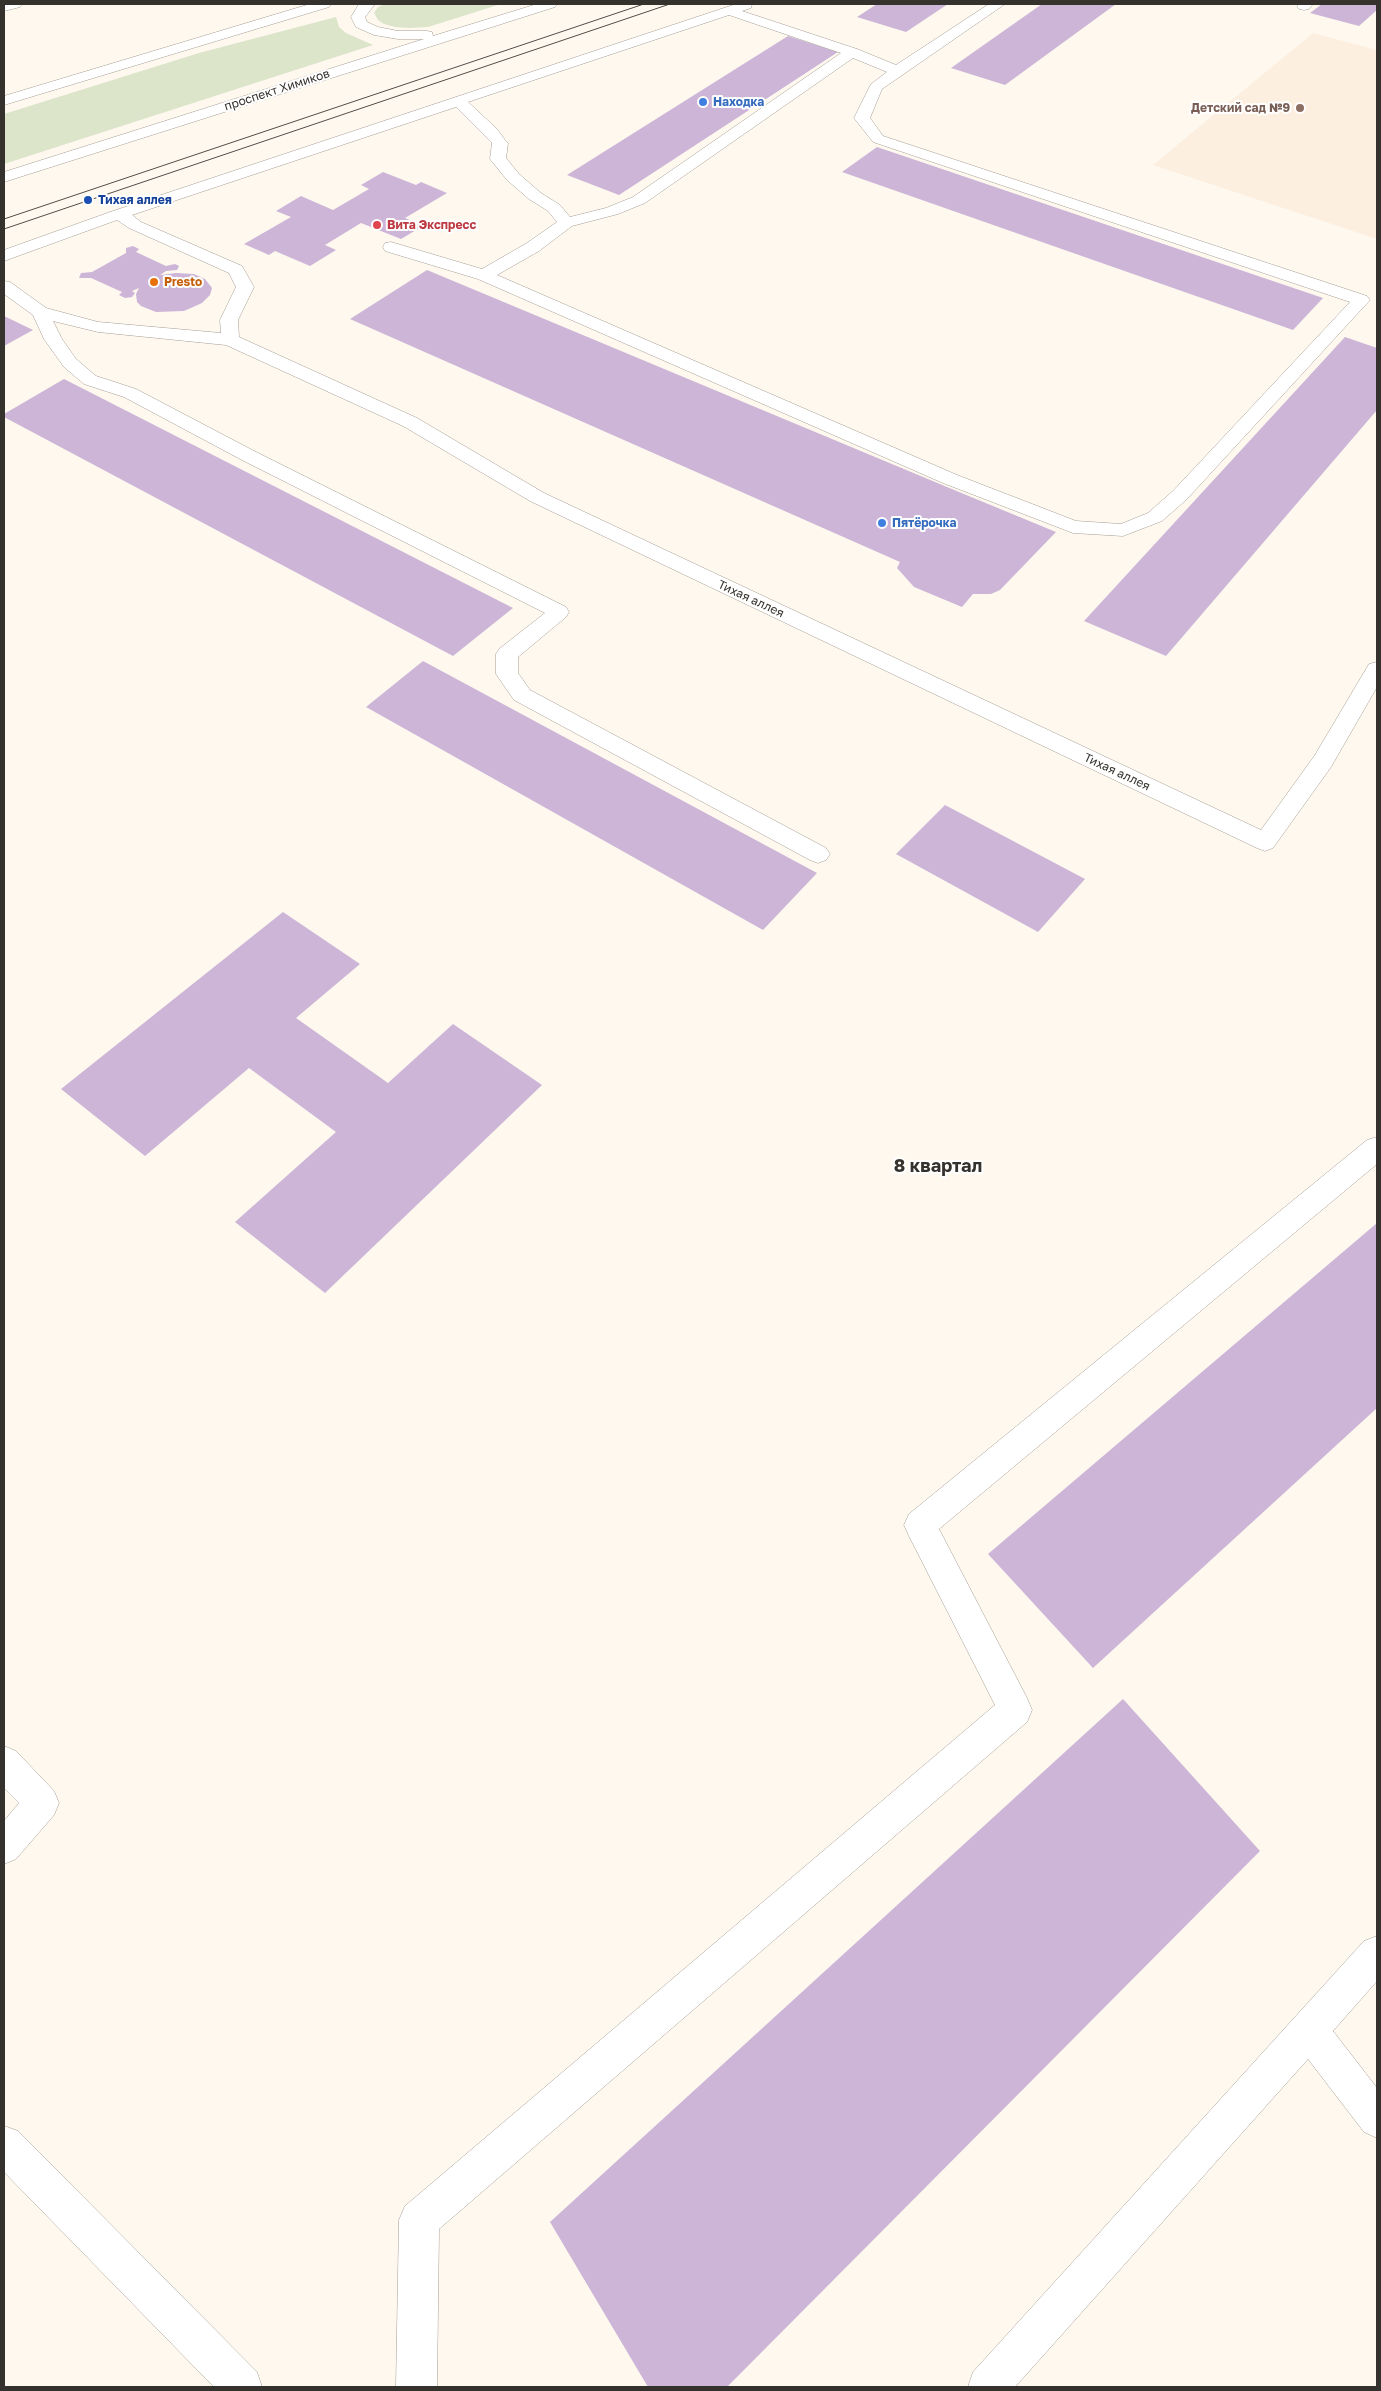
<!DOCTYPE html>
<meta charset="utf-8">
<style>
body{margin:0}
#map{position:relative;width:1381px;height:2391px;overflow:hidden;background:#fef8ef;font-family:"Golos Text",sans-serif}
canvas{display:block}
.frame{position:absolute;inset:0;border:5px solid #35322e;pointer-events:none}
</style>
<div id="map">
<canvas width="1381" height="2391"></canvas>
<div class="frame"></div>
</div>
<script>
const ctx = document.querySelector('canvas').getContext('2d');
ctx.lineJoin = 'round';
function fill(path, color) { ctx.fillStyle = color; ctx.fill(path, 'evenodd'); }
const shape = rows => new Path2D(rows.map(r => 'M' + r).join(''));
function stroke(path, color, width, dash) { ctx.strokeStyle = color; ctx.lineWidth = width; ctx.lineCap = dash ? 'butt' : 'round'; ctx.setLineDash(dash || []); ctx.stroke(path); }
function label(font, color, halo, rows, align = 'center') {
  ctx.font = font + ' "Golos Text",sans-serif'; ctx.lineWidth = 4; ctx.setLineDash([]); ctx.textBaseline = 'middle'; ctx.strokeStyle = halo; ctx.fillStyle = color; for (const [text, x, y, turn = 0] of rows) {
    ctx.save(); ctx.translate(x, y); ctx.rotate((+turn || 0) * Math.PI / 180); ctx.textAlign = isNaN(turn) ? turn : align; if (halo) ctx.strokeText(text, 0, 0); ctx.fillText(text, 0, 0); ctx.restore();
  }
}
const built = shape([
 [1313,33,1377,50,1377,239,1153,165]
]);
const green = shape([
 [385,4,501,4,428,27,410,28,395,27,384,24,378,20,374,13,378,7],
 [336,17,339,27,346,33,373,45,4,164,4,114,199,53]
]);
const building = shape([
 [877,4,948,4,906,32,857,17],
 [1042,4,1116,4,1005,85,951,68],
 [1322,4,1377,4,1377,10,1359,26,1310,13],
 [788,36,838,52,619,195,567,175],
 [877,147,1323,298,1293,330,842,172],
 [383,172,416,185,421,182,447,193,405,218,423,226,401,239,361,223,325,245,336,250,310,266,275,251,269,255,244,244,291,217,276,211,301,196,333,210,369,189,361,185],
 [133,246,139,249,136,252,166,266,175,264,179,266,177,270,166,271,160,275,176,273,194,274,205,279,212,288,210,295,202,303,184,311,156,312,141,306,137,302,136,294,139,288,132,291,135,293,132,297,125,298,119,295,122,292,91,278,79,278,81,273,92,272,126,253,126,248],
 [427,270,959,492,1056,532,1000,590,991,594,973,594,962,607,914,587,897,568,900,562,350,319],
 [4,316,33,330,4,346],
 [1345,337,1377,348,1377,410,1166,656,1084,621],
 [64,379,513,608,453,656,4,417,4,414],
 [423,661,817,873,763,930,366,707],
 [945,805,1085,879,1038,932,896,854],
 [283,912,360,964,296,1018,388,1083,453,1024,542,1085,325,1293,235,1222,336,1132,249,1068,145,1156,61,1089],
 [1377,1223,1377,1408,1093,1668,988,1554],
 [1123,1699,1260,1851,727,2387,648,2387,550,2222]
]);
const lane = shape([
 [4,4,22,4,20,7,4,11,4,4],
 [736,4,752,4,751,8,742,11,857,49,896,65,989,4,1005,4,882,89,870,118,883,136,1367,296,1370,300,1187,499,1162,521,1123,536,1073,533,943,483,478,279,385,251,383,247,385,243,391,242,482,269,527,243,557,222,548,211,529,199,507,180,490,159,492,143,456,107,132,215,141,222,242,266,254,287,238,320,239,337,417,418,544,493,1261,830,1315,755,1369,664,1377,662,1377,687,1331,767,1273,848,1265,851,1257,848,530,501,403,426,226,345,98,332,53,321,62,339,76,359,96,376,136,389,256,452,566,607,569,612,566,617,518,657,518,673,530,690,826,848,830,854,826,860,818,863,810,860,514,700,496,674,496,654,499,649,545,613,242,460,124,397,84,384,64,367,44,339,33,315,4,294,4,281,10,282,46,308,98,322,221,333,220,320,236,287,229,273,129,228,117,220,4,261,4,250,113,211,736,4],
 [729,15,841,53,633,197,606,208,570,217,560,205,541,193,519,174,506,158,508,143,505,140,497,129,468,102,729,15],
 [853,58,887,72,871,84,854,118,873,142,1350,302,1173,491,1148,513,1121,524,1076,521,957,475,497,275,539,251,572,226,618,214,645,203,853,58],
 [1299,4,1313,4,1309,9,1304,10,1299,9,1297,6,1299,4],
 [1377,1137,1377,1164,939,1529,1027,1698,1032,1710,1027,1722,439,2229,437,2387,396,2387,399,2220,405,2206,995,1705,909,1536,904,1525,909,1514,1367,1140,1377,1137],
 [4,1746,16,1751,54,1791,59,1803,54,1815,16,1859,4,1864,4,1821,19,1803,4,1788,4,1746],
 [1377,1936,1377,1981,1333,2031,1377,2088,1377,2138,1364,2132,1308,2059,1015,2387,968,2387,973,2372,1364,1941,1377,1936],
 [4,2126,18,2131,257,2372,262,2387,214,2387,4,2172,4,2126]
]);
const primary = shape([
 [310,4,331,4,329,7,4,105,4,96,310,4],
 [359,4,375,4,365,17,367,22,378,27,398,31,427,31,432,32,433,36,537,4,557,4,555,7,4,182,4,172,424,39,398,39,374,35,356,27,351,17,359,4]
]);
const tram = shape([
 [4,219,644,4],
 [4,229,670,4]
]);
const markers = [
 [703,102,5,"#3f7fe0"],
 [1300,108,5,"#8d6e63"],
 [88,200,5,"#1a4fb4"],
 [377,225,5,"#e0444e"],
 [154,282,5,"#e8710a"],
 [882,523,5,"#3f7fe0"]
];
const farStreetnames = [
 ["проспект Химиков",277,90,-18],
 ["Тихая аллея",751,599,25],
 ["Тихая аллея",1117,772,25]
];
const farShopnames = [
 ["Находка",713,102],
 ["Пятёрочка",892,523]
];
const farEducationnames = [
 ["Детский сад №9",1290,108]
];
const farTransitnames = [
 ["Тихая аллея",98,200]
];
const farHealthnames = [
 ["Вита Экспресс",387,225]
];
const farFoodnames = [
 ["Presto",164,282]
];
const quarterNames = [
 ["8 квартал",938,1166]
];
fill(built, '#fdefdf');
fill(green, '#dce5ca');
fill(building, '#cdb5d7');
stroke(lane, '#a59d94', 1);
stroke(primary, '#a59d94', 1);
fill(lane, '#fff');
fill(primary, '#fff');
stroke(tram, '#514d49', 1);
for (const [x, y, r, color] of markers) { const dot = new Path2D(); dot.arc(x, y, r, 0, 2 * Math.PI); ctx.fillStyle = color; ctx.fill(dot); stroke(dot, '#fff', 2); }
label('12px', '#35322e', '#fff', farStreetnames);
label('bold 12px', '#366cbe', '#fff', farShopnames, 'left');
label('bold 12px', '#785e54', '#fff', farEducationnames, 'right');
label('bold 12px', '#164399', '#fff', farTransitnames, 'left');
label('bold 12px', '#be3a42', '#fff', farHealthnames, 'left');
label('bold 12px', '#c56008', '#fff', farFoodnames, 'left');
label('bold 18px', '#35322e', '#fff', quarterNames);
</script>
